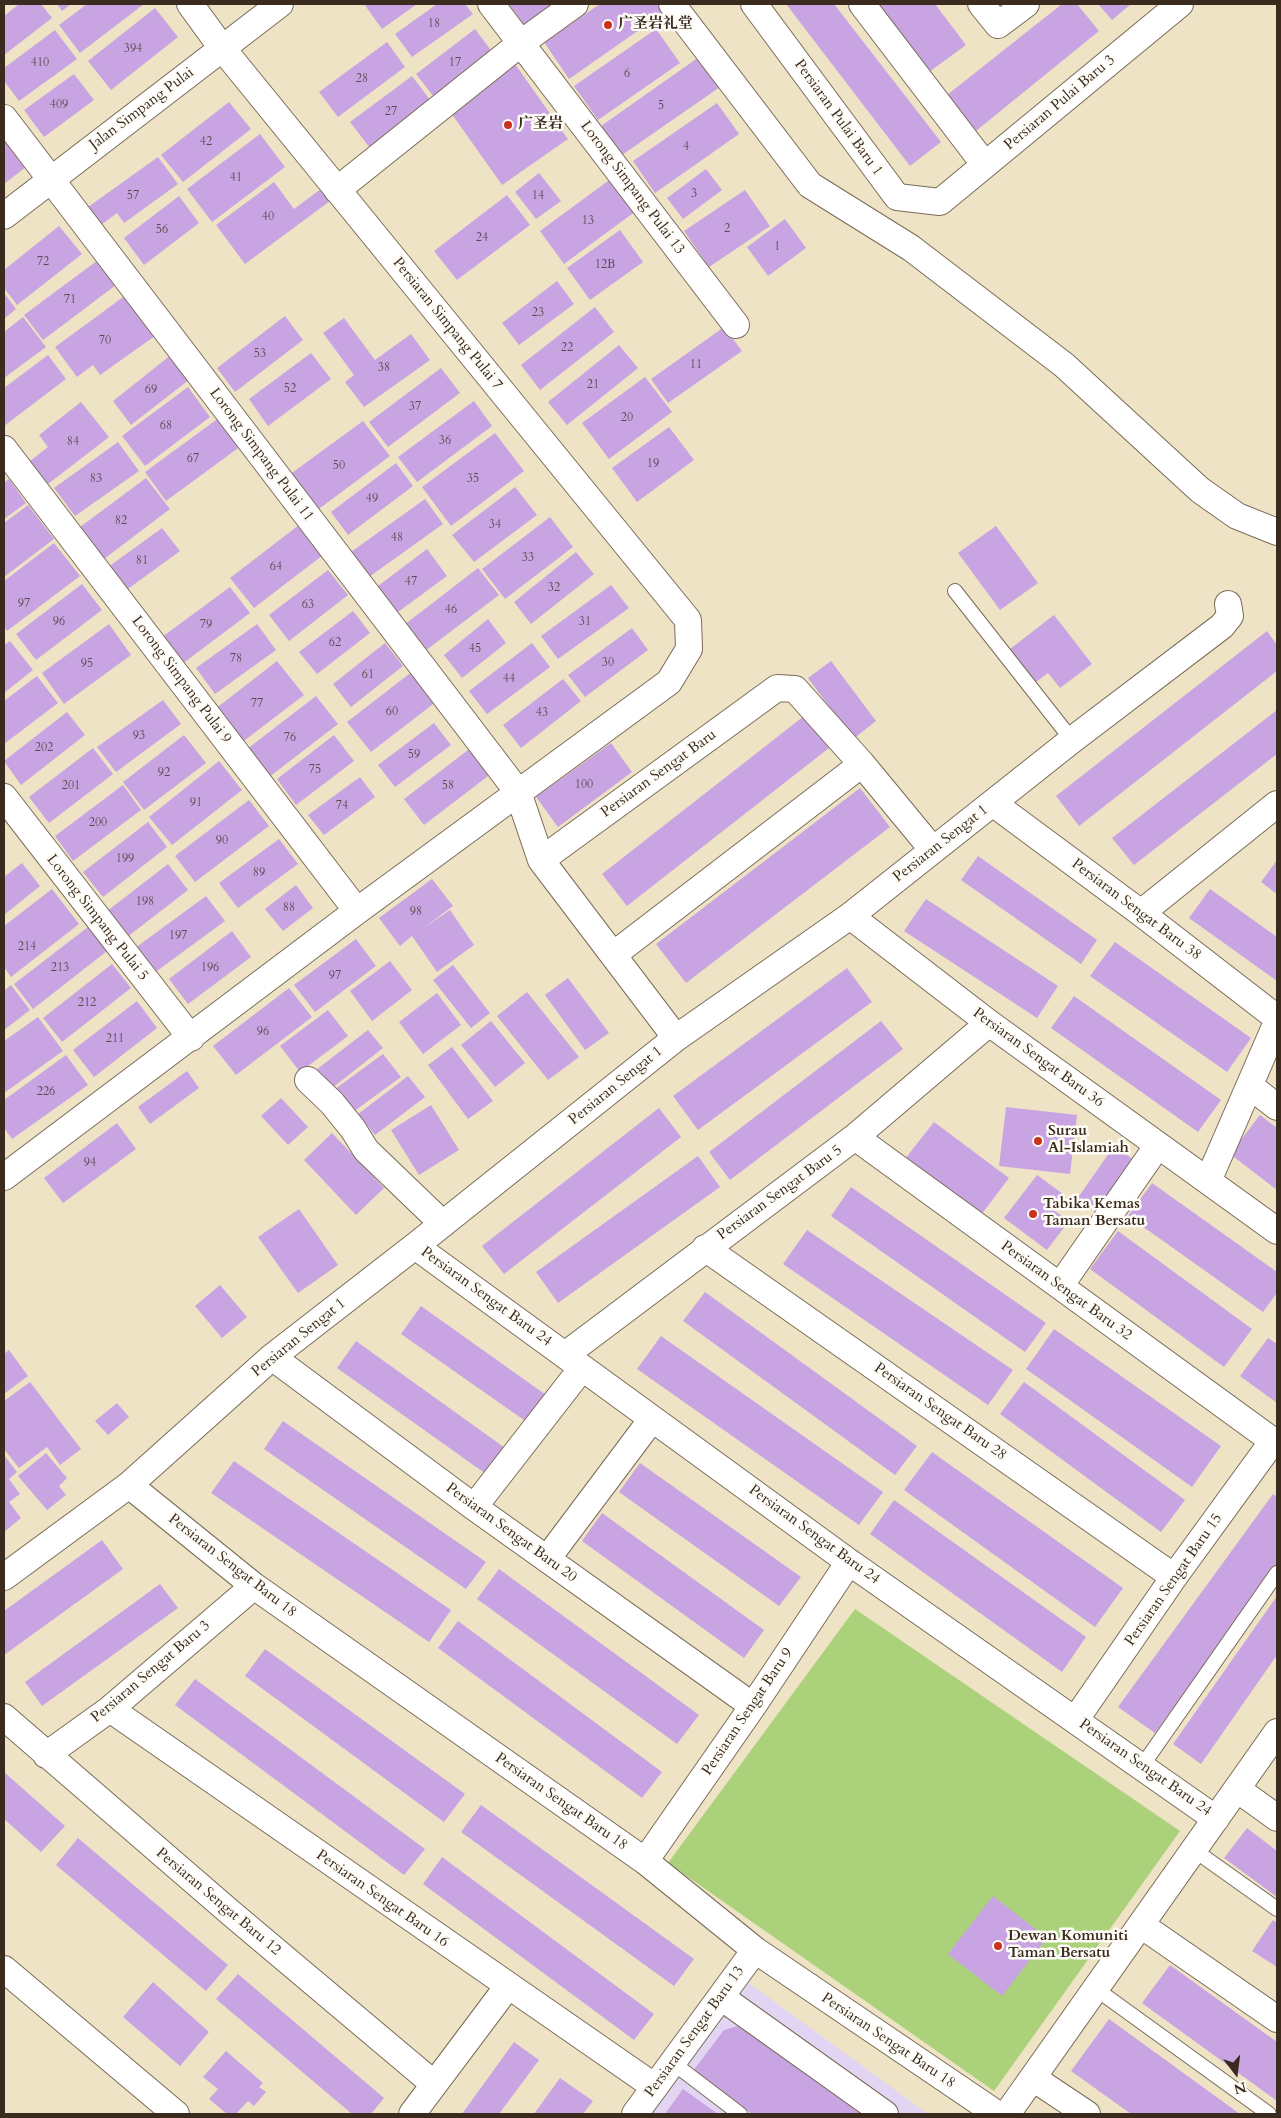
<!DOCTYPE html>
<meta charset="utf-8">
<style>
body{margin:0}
#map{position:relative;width:1281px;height:2118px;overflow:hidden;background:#eee3c5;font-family:Cardo,serif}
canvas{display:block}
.frame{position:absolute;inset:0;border:5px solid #3b2a1e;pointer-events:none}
.north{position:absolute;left:1211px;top:2048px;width:50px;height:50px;-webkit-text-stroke:4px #fdfcf7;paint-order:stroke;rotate:165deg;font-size:14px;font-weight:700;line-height:20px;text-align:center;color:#3b2a1e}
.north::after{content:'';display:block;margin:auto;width:18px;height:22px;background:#3b2a1e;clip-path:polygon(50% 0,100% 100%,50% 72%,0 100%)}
</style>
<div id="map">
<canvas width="1281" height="2118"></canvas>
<div class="frame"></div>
<div class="north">N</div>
</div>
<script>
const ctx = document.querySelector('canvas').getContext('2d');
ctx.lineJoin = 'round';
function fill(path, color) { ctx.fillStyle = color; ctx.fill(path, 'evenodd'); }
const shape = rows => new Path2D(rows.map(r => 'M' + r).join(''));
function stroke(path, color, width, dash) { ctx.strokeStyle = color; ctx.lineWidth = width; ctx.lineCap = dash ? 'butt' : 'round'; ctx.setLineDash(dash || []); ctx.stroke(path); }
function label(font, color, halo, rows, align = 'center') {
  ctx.font = font + ' Cardo,"Noto Serif SC",serif'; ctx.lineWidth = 5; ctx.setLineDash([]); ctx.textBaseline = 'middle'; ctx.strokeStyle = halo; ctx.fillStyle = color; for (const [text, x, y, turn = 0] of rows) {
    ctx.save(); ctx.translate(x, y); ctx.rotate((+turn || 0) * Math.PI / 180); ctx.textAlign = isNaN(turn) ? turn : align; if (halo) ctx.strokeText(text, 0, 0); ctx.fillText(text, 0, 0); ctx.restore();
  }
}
const built = shape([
 [731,1970,928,2114,630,2114]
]);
const green = shape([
 [855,1609,1180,1831,994,2091,668,1863]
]);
const building = shape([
 [19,4,41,4,52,18,4,55,4,16],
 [57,4,71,4,62,11],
 [87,4,144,4,80,53,59,25],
 [364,4,417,4,382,29],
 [437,4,465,4,473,14,412,57,395,34],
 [509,4,569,4,529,31],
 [600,4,669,4,672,7,569,79,544,42],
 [786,4,834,4,941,142,910,166],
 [871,4,935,4,966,45,925,75],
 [1062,4,1077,4,1099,31,971,135,942,99],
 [1098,4,1131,4,1112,20],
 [155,8,178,37,111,90,88,61],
 [475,29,493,53,434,97,416,74],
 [656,29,680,63,598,120,574,86],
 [55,30,77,59,19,101,4,81,4,68],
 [387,42,405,67,338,117,319,92],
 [699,57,720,87,622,155,601,126],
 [515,64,568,139,502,185,449,110],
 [74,74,94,100,44,137,24,110],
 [412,76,431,101,370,148,350,122],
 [229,102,251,129,183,182,161,155],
 [717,103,739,134,655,193,633,161],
 [260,134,285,167,212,222,187,189],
 [4,139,26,167,4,184],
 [158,157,178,184,124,223,117,213,101,225,88,207],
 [706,169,722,190,683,219,667,198],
 [539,173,561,201,536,219,515,192],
 [612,178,636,211,564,264,540,231],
 [274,182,294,209,325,186,334,198,245,264,216,225],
 [745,190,770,226,709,267,684,231],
 [507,195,530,225,457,280,434,251],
 [179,196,199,223,144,265,124,238],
 [785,219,806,248,768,276,747,247],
 [59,226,82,254,17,305,4,288,4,270],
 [620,230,643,262,590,300,567,268],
 [98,260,116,285,43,340,24,315],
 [557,281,574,304,519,345,502,323],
 [4,293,16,309,4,319],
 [126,295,155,336,100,375,93,365,77,377,55,347],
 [595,307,614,332,540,390,521,365],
 [285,316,303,340,235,392,217,368],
 [23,317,46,347,4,378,4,332],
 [344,318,375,360,411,334,430,360,364,407,345,382,354,375,323,333],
 [724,327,742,351,668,403,651,379],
 [619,345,638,368,567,425,548,402],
 [311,353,331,379,268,426,249,399],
 [48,355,66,379,4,426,4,388],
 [171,355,190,379,131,425,113,401],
 [441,368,460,393,388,447,369,422],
 [645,377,672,412,609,459,582,423],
 [188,387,210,417,145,466,122,436],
 [474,401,492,426,417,482,398,457],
 [81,402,109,437,39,491,21,468,48,447,39,435],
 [220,417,241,446,166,501,145,472],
 [363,421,390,456,316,511,289,475],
 [669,427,694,460,637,502,612,468],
 [495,433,524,471,451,526,422,487],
 [118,442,139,471,75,516,54,488],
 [396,463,413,486,348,535,331,512],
 [146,478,170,509,96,565,72,533],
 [9,479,26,503,4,519,4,483],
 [515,487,537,515,474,562,452,535],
 [425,499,443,524,369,577,351,552],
 [28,505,54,539,4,577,4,523],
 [550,517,573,547,505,599,482,569],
 [299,525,323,555,254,608,230,578],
 [996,526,1038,583,1000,610,958,553],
 [162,528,180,551,121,594,104,570],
 [54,543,80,576,7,631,4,627,4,581],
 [427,549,447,576,394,615,374,589],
 [576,552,594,574,531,624,514,602],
 [478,568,499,595,425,651,404,625],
 [328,570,348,595,289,641,269,615],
 [82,584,102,610,36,660,16,634],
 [611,585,629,608,558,659,541,636],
 [230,587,250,613,182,664,162,637],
 [353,611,370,633,317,674,299,652],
 [1054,615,1092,664,1060,688,1048,673,1036,682,1010,649],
 [488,619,506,643,462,678,444,655],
 [109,624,131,655,64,704,42,673],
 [257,624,276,650,215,694,196,668],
 [632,628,648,650,585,697,568,675],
 [1267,631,1277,645,1277,671,1079,826,1056,796],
 [10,641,33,670,4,693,4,645],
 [385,643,403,666,351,707,333,684],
 [532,643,550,667,487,714,469,691],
 [277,661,304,695,236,747,210,713],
 [831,661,876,721,853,739,808,678],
 [413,671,437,701,371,752,347,722],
 [37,676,58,703,4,744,4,701],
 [563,679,581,701,521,748,503,725],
 [316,696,338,724,264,781,242,753],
 [163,700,181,724,116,772,97,747],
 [1277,710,1277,754,1134,865,1112,838],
 [67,712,85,735,21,785,4,761],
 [804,716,829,748,627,906,602,874],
 [434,723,451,745,395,787,378,765],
 [184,735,206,763,144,810,123,782],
 [334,735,354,761,296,805,277,779],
 [611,743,632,772,558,827,536,797],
 [472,747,492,773,424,825,404,799],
 [93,748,113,774,49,823,29,797],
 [219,761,242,790,172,845,149,817],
 [360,777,375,797,324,835,308,815],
 [123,785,141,810,73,861,55,836],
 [860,788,890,827,686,983,656,944],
 [249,800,269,826,195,882,175,856],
 [148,822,167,847,103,897,83,872],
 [279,839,298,864,238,908,219,883],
 [978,856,1097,940,1081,964,961,880],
 [1277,860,1277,894,1261,882],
 [22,863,40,886,4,915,4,877],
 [168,864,188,890,122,941,102,915],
 [432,879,453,906,422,929,450,910,474,945,437,972,412,936,400,946,379,918],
 [296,885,313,908,283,931,265,909],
 [52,889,79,924,11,977,4,967,4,926],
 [1210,889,1277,937,1277,981,1189,918],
 [206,896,225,921,150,976,131,951],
 [926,899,1058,986,1037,1018,904,931],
 [88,927,107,951,33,1009,14,984],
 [232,931,251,957,188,1004,169,979],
 [356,939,376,966,315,1012,294,985],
 [1115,942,1251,1038,1227,1072,1090,976],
 [390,961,412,990,372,1021,350,991],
 [112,964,131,988,62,1042,43,1018],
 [453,965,490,1013,471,1028,433,980],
 [847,968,872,1002,698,1130,673,1096],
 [568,978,609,1033,585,1050,545,995],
 [11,985,30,1010,4,1030,4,991],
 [289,988,312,1017,236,1075,213,1046],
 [527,992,579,1057,548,1080,497,1016],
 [437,993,461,1025,423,1054,399,1022],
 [1074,996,1221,1100,1198,1132,1051,1028],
 [137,1001,157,1028,94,1077,73,1050],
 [328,1010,348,1036,300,1072,280,1046],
 [38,1017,63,1051,4,1093,4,1041],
 [491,1021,525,1063,495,1087,461,1045],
 [881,1021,903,1049,730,1180,709,1152],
 [368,1030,383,1048,327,1092,312,1073],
 [452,1047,493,1101,468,1119,428,1065],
 [383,1054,401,1077,353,1112,335,1089],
 [66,1055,88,1085,12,1139,4,1128,4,1100],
 [187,1071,199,1088,150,1124,138,1107],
 [408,1076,425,1097,375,1135,358,1114],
 [281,1098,308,1127,288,1145,261,1116],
 [431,1105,459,1150,419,1175,391,1130],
 [1006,1107,1077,1115,1070,1174,999,1166],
 [659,1108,681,1137,504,1274,482,1246],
 [1260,1115,1277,1128,1277,1190,1230,1154],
 [934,1122,1009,1178,981,1215,905,1159],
 [117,1123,136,1149,63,1203,44,1178],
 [332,1133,384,1188,356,1215,304,1160],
 [1114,1146,1141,1165,1104,1218,1077,1199],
 [698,1156,720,1187,558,1303,536,1272],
 [1037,1175,1063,1194,1052,1209,1069,1221,1047,1250,1004,1218],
 [1152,1183,1277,1272,1277,1293,1263,1312,1128,1216],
 [851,1187,1046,1323,1025,1352,831,1216],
 [299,1209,338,1265,298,1293,258,1237],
 [807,1230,1013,1370,988,1405,783,1264],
 [1118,1231,1252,1329,1224,1367,1090,1269],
 [220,1285,247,1317,222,1338,195,1306],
 [705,1292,917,1446,895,1475,683,1321],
 [421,1306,553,1400,534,1427,401,1334],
 [1054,1329,1221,1446,1192,1487,1026,1369],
 [661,1336,883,1492,859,1525,637,1369],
 [1268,1338,1277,1344,1277,1403,1240,1376],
 [356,1341,512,1453,493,1479,337,1368],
 [9,1350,28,1376,4,1394,4,1354],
 [30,1382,81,1449,60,1465,47,1447,19,1468,4,1449,4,1401],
 [1024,1382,1185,1500,1161,1532,1000,1414],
 [117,1403,129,1417,108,1435,95,1421],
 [283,1421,486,1562,466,1589,264,1449],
 [932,1452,1123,1588,1095,1627,904,1490],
 [46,1453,67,1478,59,1486,66,1495,47,1510,18,1476],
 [4,1455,17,1472,9,1479,20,1494,9,1502,21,1518,4,1532],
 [234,1461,451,1610,429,1642,211,1493],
 [640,1463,801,1577,779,1606,619,1492],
 [1273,1494,1277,1497,1277,1566,1155,1733,1118,1707],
 [894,1500,1086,1637,1062,1672,870,1534],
 [602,1513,764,1630,744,1658,582,1541],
 [102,1540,123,1569,4,1655,4,1611],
 [499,1569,699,1715,677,1744,477,1599],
 [160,1584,178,1608,42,1706,25,1682],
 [1277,1596,1277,1655,1201,1764,1173,1744],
 [458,1621,662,1772,642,1798,438,1648],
 [265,1649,465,1794,444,1822,245,1676],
 [195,1679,425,1849,404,1875,175,1705],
 [4,1772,65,1826,41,1852,4,1819],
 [481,1805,694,1959,674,1986,461,1832],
 [1247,1828,1277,1851,1277,1897,1224,1858],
 [78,1838,228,1965,206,1991,56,1865],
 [442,1857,654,2014,634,2040,423,1884],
 [993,1896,1047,1938,1002,1996,948,1954],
 [1273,1920,1277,1923,1277,1967,1252,1951],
 [1170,1965,1277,2042,1277,2101,1142,2003],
 [238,1974,384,2098,371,2114,352,2114,216,1999],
 [153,1982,209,2032,180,2066,123,2017],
 [1109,2019,1240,2114,1131,2114,1071,2071],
 [748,2023,874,2114,752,2114,693,2071,724,2030],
 [514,2042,539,2060,499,2114,462,2114],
 [226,2051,263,2083,259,2087,266,2092,254,2106,248,2101,236,2114,227,2114,209,2099,218,2089,203,2077],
 [560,2078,593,2101,583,2114,534,2114],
 [683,2089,718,2114,665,2114]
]);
const lane = shape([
 [955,591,1072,740],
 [1142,1766,1277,1573],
 [1194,1850,1277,1909],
 [1096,1989,1269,2114],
 [673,2063,740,2114]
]);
const street = shape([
 [491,4,736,325],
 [672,4,810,185,911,248,1064,365,1200,490,1237,516,1277,532],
 [754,4,897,197,940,202,1180,4],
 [862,4,985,165],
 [981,4,998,25,1026,4],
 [4,118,518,792,541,860,676,1038],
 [337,190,521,43,575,4],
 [4,216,280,4],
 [4,449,357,911],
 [4,797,191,1038],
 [994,804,1141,913,1277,1018],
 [541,860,777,688,795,689,862,764,933,850],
 [1141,913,1277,804],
 [850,916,989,1023,1277,1231],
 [613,955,862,764],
 [308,1080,332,1103,353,1129,366,1150,443,1224],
 [1250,1086,1277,1107],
 [855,1137,1277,1444],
 [4,1177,357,911,669,682,689,649,688,620,222,48,190,4],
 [1208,1181,1277,1022],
 [415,1246,849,1562,1216,1819],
 [705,1248,1174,1577],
 [1060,1286,1158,1145],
 [565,1355,855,1137,989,1023],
 [272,1357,474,1507,753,1706],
 [129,1485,254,1586,645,1861,755,1950,997,2114],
 [474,1507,582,1368],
 [547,1559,652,1419],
 [4,1577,129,1485,272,1357,415,1246,676,1038,850,916,1072,740,1222,626,1230,616,1228,604],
 [110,1709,655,2087],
 [4,1717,232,1914,434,2084],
 [1076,1719,1174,1577,1273,1441],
 [46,1755,110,1709,254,1586],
 [1237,1789,1277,1818],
 [645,1861,753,1706,849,1562],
 [1141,1925,1277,2019],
 [4,1969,176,2114],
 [721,1997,885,2114],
 [1033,2078,1087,2114],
 [412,2114,508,1986],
 [635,2114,755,1950],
 [1007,2114,1277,1732]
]);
const markers = [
 [608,25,5,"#c8321e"],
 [508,125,5,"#c8321e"],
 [1038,1141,5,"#c8321e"],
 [1033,1214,5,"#c8321e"],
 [998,1946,5,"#c8321e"]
];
const numberNames = [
 ["18",434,24],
 ["394",133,49],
 ["410",40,63],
 ["17",455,63],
 ["6",627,74],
 ["28",362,79],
 ["409",59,105],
 ["5",661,106],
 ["27",391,112],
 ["42",206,142],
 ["4",686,147],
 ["41",236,178],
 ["3",694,194],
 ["57",133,196],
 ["14",538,196],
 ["40",268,217],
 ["13",588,221],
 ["2",727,229],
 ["56",162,230],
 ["24",482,238],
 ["1",777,247],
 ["72",43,262],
 ["12B",605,265],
 ["71",70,300],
 ["23",538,313],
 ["70",105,341],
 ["22",567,348],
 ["53",260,354],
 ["11",696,365],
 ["38",384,368],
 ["21",593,385],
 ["52",290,389],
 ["69",151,390],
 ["37",415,407],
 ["20",627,418],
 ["68",166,426],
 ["36",445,441],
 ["84",73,442],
 ["67",193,459],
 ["19",653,464],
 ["50",339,466],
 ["83",96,479],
 ["35",473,479],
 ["49",372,499],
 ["82",121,521],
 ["34",495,525],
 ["48",397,538],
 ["33",528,558],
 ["81",142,561],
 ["64",276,567],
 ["47",411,582],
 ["32",554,588],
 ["97",24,604],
 ["63",308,605],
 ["46",451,610],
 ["96",59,622],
 ["31",585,622],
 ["79",206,625],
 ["62",335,643],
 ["45",475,649],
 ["78",236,659],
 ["30",608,663],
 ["95",87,664],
 ["61",368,675],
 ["44",509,679],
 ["77",257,704],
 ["60",392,712],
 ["43",542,713],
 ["93",139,736],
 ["76",290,738],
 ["202",44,748],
 ["59",414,755],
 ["75",315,770],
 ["92",164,773],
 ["100",584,785],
 ["201",71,786],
 ["58",448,786],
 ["91",196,803],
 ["74",342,806],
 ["200",98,823],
 ["90",222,841],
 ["199",125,859],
 ["89",259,873],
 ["198",145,902],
 ["88",289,908],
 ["98",416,912],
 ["197",178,936],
 ["214",27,947],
 ["213",60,968],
 ["196",210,968],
 ["97",335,976],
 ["212",87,1003],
 ["96",263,1032],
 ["211",115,1039],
 ["226",46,1092],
 ["94",90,1163]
];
const poiNames = [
 ["广圣岩礼堂",618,25],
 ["广圣岩",518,125],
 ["Surau",1048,1132],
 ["Al-Islamiah",1048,1149],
 ["Tabika Kemas",1043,1205],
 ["Taman Bersatu",1043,1222],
 ["Dewan Komuniti",1008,1937],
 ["Taman Bersatu",1008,1954]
];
const streetNames = [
 ["Persiaran Pulai Baru 3",1060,103,-40],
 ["Jalan Simpang Pulai",142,109,-37],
 ["Persiaran Pulai Baru 1",838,118,54],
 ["Lorong Simpang Pulai 13",632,188,53],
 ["Persiaran Simpang Pulai 7",447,324,51],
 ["Lorong Simpang Pulai 11",261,455,53],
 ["Lorong Simpang Pulai 9",181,680,53],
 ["Persiaran Sengat Baru",659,774,-36],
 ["Persiaran Sengat 1",941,844,-38],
 ["Persiaran Sengat Baru 38",1136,910,37],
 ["Lorong Simpang Pulai 5",97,918,52],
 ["Persiaran Sengat Baru 36",1038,1058,36],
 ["Persiaran Sengat 1",616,1086,-39],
 ["Persiaran Sengat Baru 5",780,1193,-36],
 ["Persiaran Sengat Baru 32",1066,1291,36],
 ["Persiaran Sengat Baru 24",486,1297,36],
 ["Persiaran Sengat 1",299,1338,-39],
 ["Persiaran Sengat Baru 28",940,1412,35],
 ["Persiaran Sengat Baru 20",511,1533,36],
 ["Persiaran Sengat Baru 24",814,1535,36],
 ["Persiaran Sengat Baru 18",232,1566,38],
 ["Persiaran Sengat Baru 15",1174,1580,-55],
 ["Persiaran Sengat Baru 3",151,1672,-40],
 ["Persiaran Sengat Baru 9",748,1712,-56],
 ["Persiaran Sengat Baru 24",1145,1768,35],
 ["Persiaran Sengat Baru 18",561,1802,35],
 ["Persiaran Sengat Baru 16",382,1899,35],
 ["Persiaran Sengat Baru 12",218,1902,40],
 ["Persiaran Sengat Baru 13",695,2032,-54],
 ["Persiaran Sengat Baru 18",888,2041,34]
];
fill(built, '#e2d4f3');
fill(green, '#abd17b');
fill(building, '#c9a4e2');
stroke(lane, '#7a6b58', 16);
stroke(street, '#7a6b58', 28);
stroke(lane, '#fff', 14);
stroke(street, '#fff', 26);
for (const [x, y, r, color] of markers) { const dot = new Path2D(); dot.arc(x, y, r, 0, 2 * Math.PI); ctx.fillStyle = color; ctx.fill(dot); stroke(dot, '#fdfcf7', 2); }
label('12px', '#5e484f', null, numberNames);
label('bold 15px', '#3b2a1e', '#fdfcf7', poiNames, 'left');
label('15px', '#3b2a1e', '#fdfcf7', streetNames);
</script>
